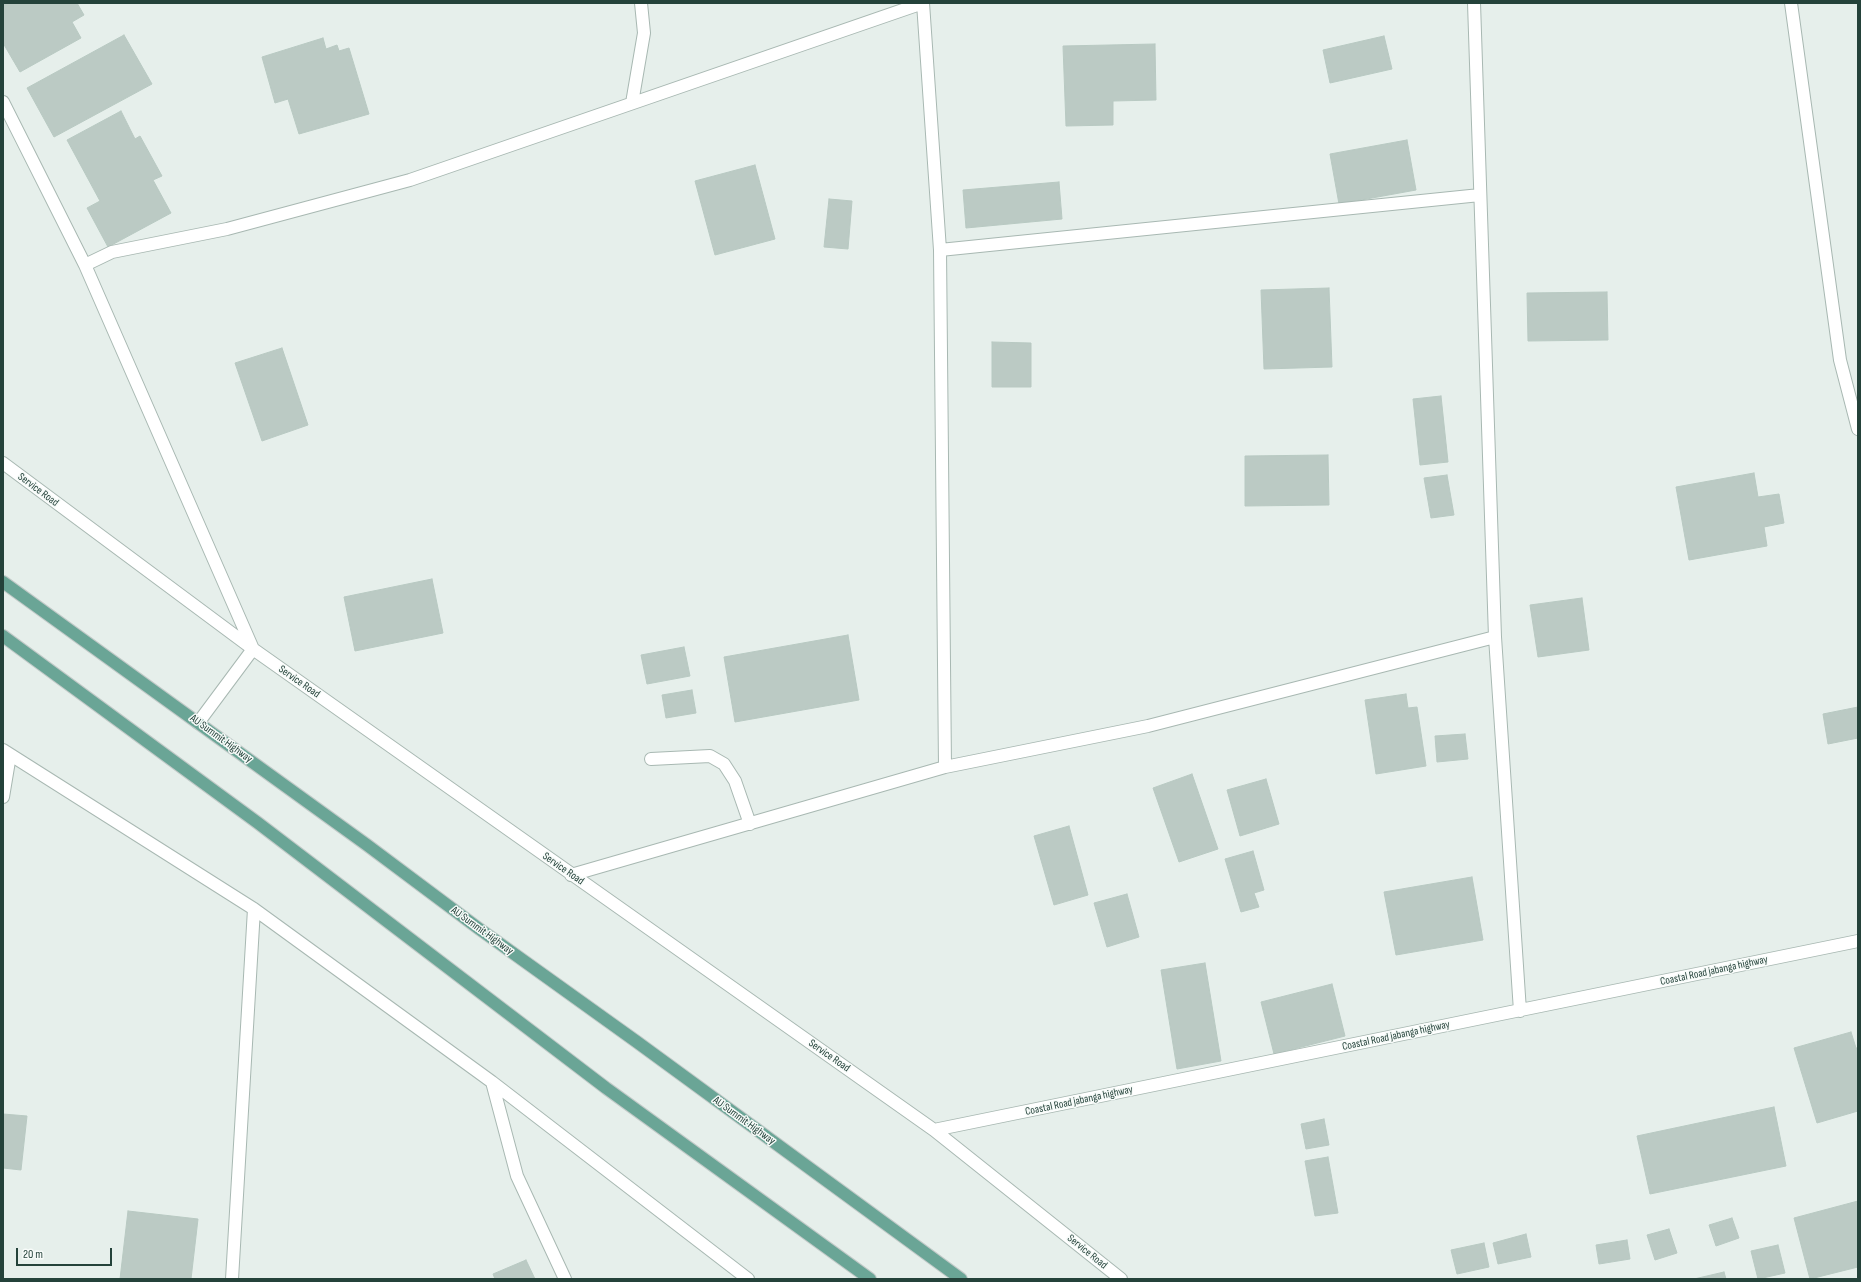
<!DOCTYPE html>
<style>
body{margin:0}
#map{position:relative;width:1861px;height:1282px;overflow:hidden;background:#e6efeb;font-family:"Sofia Sans Condensed",sans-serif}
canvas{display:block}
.frame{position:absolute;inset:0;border:4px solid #24423a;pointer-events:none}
.scale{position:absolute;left:16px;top:1248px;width:96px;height:18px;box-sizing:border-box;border:2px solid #24423a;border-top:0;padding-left:5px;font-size:12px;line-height:14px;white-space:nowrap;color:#24423a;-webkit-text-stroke:3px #f7fbf9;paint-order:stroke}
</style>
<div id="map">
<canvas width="1861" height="1282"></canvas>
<div class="frame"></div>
<div class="scale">20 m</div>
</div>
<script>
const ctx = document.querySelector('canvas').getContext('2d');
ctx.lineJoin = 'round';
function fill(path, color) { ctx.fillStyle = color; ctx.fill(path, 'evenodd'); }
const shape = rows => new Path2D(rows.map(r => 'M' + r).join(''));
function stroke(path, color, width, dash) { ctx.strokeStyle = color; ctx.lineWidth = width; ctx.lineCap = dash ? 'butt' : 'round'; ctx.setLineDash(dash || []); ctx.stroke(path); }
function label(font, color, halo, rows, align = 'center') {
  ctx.font = font + ' "Sofia Sans Condensed",sans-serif'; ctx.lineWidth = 3; ctx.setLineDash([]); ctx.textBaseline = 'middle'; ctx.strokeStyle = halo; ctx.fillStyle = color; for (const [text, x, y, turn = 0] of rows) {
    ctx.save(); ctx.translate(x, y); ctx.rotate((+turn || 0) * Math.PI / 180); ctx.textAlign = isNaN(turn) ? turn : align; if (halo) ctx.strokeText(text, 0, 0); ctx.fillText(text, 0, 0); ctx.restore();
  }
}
const building = shape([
 [3,3,77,3,84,15,72,22,81,38,20,72,3,43,3,3],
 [124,35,152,84,54,137,27,88,124,35],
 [1384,36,1392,69,1330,83,1323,50,1384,36],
 [323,38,326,49,337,45,339,51,349,48,369,114,299,134,288,99,275,103,262,57,323,38],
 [1155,44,1156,100,1113,101,1113,125,1066,126,1063,46,1155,44],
 [121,111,135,139,140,136,162,176,153,180,171,213,108,247,87,208,100,201,67,140,121,111],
 [1407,140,1416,190,1339,204,1330,154,1407,140],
 [755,165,775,239,715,255,695,181,755,165],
 [1059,182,1062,219,966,228,963,190,1059,182],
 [829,199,852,201,848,249,824,247,829,199],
 [1329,288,1332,367,1264,369,1261,290,1329,288],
 [1607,292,1608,340,1528,341,1527,293,1607,292],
 [992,342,1031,343,1031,387,992,387,992,342],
 [282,348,308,425,262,441,235,363,282,348],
 [1441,396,1448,462,1420,465,1413,399,1441,396],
 [1328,455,1329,505,1245,506,1245,456,1328,455],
 [1754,473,1758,497,1779,494,1784,523,1764,527,1767,546,1689,560,1676,487,1754,473],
 [1447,475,1454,515,1431,518,1424,478,1447,475],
 [432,579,443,633,355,651,344,597,432,579],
 [1582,598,1589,650,1538,657,1530,605,1582,598],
 [848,635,859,700,735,722,724,657,848,635],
 [684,647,690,676,647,684,641,655,684,647],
 [692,690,696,713,666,718,662,695,692,690],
 [1406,694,1408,708,1417,707,1426,766,1376,774,1365,700,1406,694],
 [1858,707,1858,738,1828,744,1823,714,1858,707],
 [1465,734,1468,759,1437,762,1435,736,1465,734],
 [1192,774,1218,849,1179,862,1153,788,1192,774],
 [1266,779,1279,824,1240,836,1227,790,1266,779],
 [1069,826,1088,895,1054,905,1034,836,1069,826],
 [1253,851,1264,890,1254,893,1259,907,1241,912,1225,859,1253,851],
 [1472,877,1483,940,1396,955,1384,892,1472,877],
 [1127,894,1139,937,1107,947,1094,903,1127,894],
 [1205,963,1221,1061,1177,1069,1161,970,1205,963],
 [1332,984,1345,1036,1274,1054,1261,1002,1332,984],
 [1851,1032,1856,1048,1858,1048,1858,1111,1817,1123,1794,1048,1851,1032],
 [1774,1107,1786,1166,1650,1194,1637,1136,1774,1107],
 [3,1114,27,1116,21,1170,3,1168,3,1114],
 [1324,1119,1329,1145,1306,1149,1301,1124,1324,1119],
 [1328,1157,1338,1213,1315,1216,1305,1161,1328,1157],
 [1858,1201,1858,1267,1810,1279,1794,1218,1858,1201],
 [128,1211,198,1219,191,1279,120,1279,128,1211],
 [1732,1218,1739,1238,1716,1246,1709,1225,1732,1218],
 [1669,1229,1677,1253,1655,1260,1647,1235,1669,1229],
 [1526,1234,1531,1257,1498,1264,1493,1243,1526,1234],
 [1627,1240,1630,1259,1599,1264,1596,1245,1627,1240],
 [1484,1243,1489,1267,1457,1274,1451,1250,1484,1243],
 [1778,1245,1785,1273,1758,1279,1751,1251,1778,1245],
 [526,1260,535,1279,495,1279,493,1274,526,1260],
 [1724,1272,1726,1279,1694,1279,1724,1272]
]);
const minor = shape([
 [923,3,940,250,945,767],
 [1474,3,1495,637,1520,1011],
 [1791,3,1840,360,1858,429],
 [3,102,85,265,253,649,198,723],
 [632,103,644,33,641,3],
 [940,250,1480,195],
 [85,265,112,252,227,229,410,180,923,3],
 [3,463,253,649,934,1130,1121,1279],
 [3,750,254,909,492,1082,748,1279],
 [651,759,710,756,724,764,735,781,750,824],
 [3,797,10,755],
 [571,875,945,767,1148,726,1495,637],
 [492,1082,517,1176,565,1279],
 [934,1130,1858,941],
 [232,1279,254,909]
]);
const major = shape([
 [3,582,367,845,478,928,637,1042,961,1279],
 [3,636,258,823,606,1088,870,1279]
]);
const streetNames = [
 ["Service Road",38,490,37],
 ["Service Road",299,682,35],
 ["AU Summit Highway",221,739,36],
 ["Service Road",563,869,35],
 ["AU Summit Highway",482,931,36],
 ["Coastal Road jabanga highway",1714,971,-12],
 ["Coastal Road jabanga highway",1396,1036,-12],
 ["Service Road",829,1056,35],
 ["Coastal Road jabanga highway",1079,1101,-12],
 ["AU Summit Highway",744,1121,36],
 ["Service Road",1087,1252,39]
];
fill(building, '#bbcac4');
stroke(building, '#b8c9c2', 1);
stroke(minor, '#a8b8b2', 14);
stroke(major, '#c2cac8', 14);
stroke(minor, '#fff', 12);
stroke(major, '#6aa596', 12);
label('11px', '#24423a', '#f7fbf9', streetNames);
</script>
